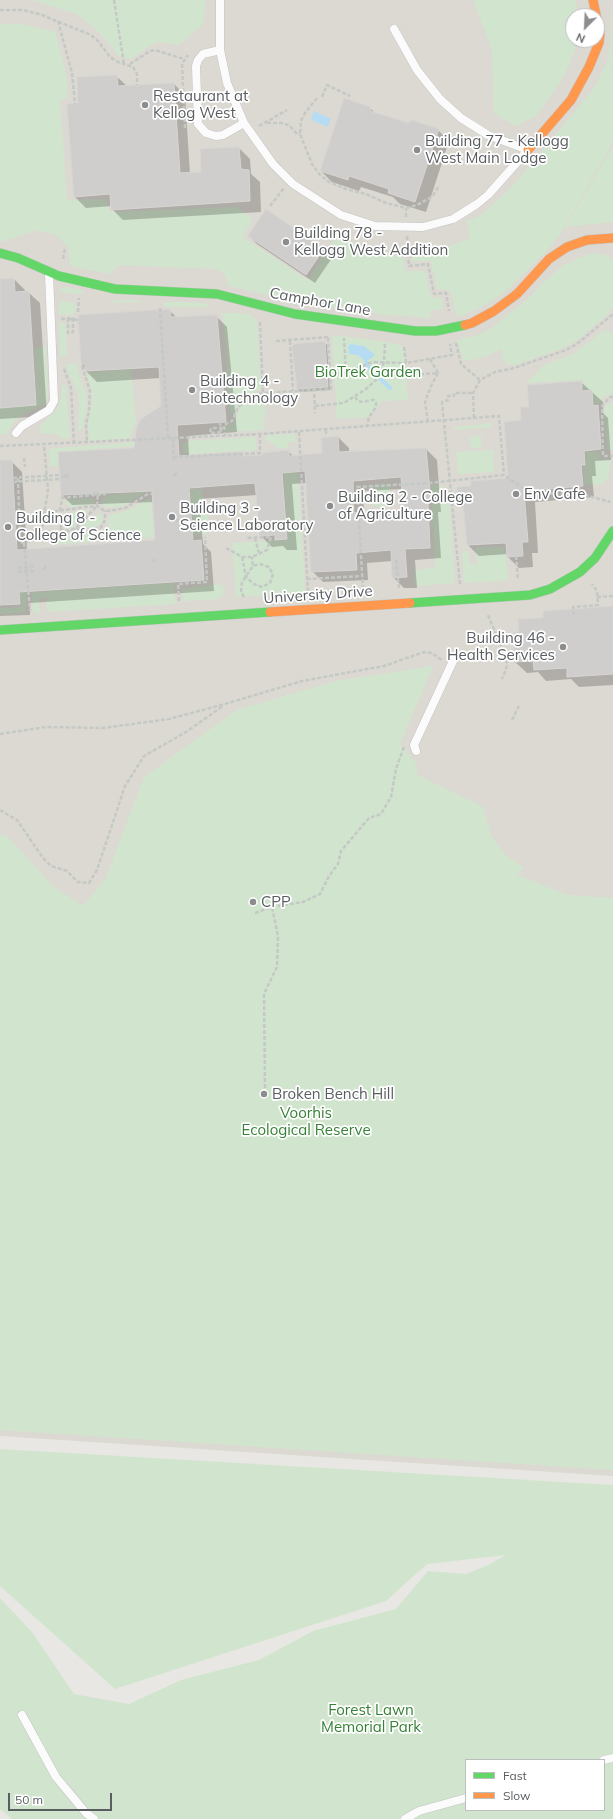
<!DOCTYPE html>
<style>
body{margin:0}
#map{position:relative;width:613px;height:1819px;overflow:hidden;background:#e8e7e3;font-family:Mulish,sans-serif}
canvas{display:block}
.legend{position:absolute;left:465px;top:1759px;width:140px;height:52px;box-sizing:border-box;background:#fff;border:1px solid #bdbebf;margin:0;padding:5px 7px;list-style:none;font-size:12px;color:#595d60}
.legend li{display:flex;align-items:center;gap:8px;height:20px}
.legend b{width:20px;border:1px solid #bdbebf}
.north{position:absolute;left:565px;top:8px;width:40px;height:40px;box-sizing:border-box;background:#fff;border:1px solid #bdbebf;border-radius:50%;rotate:204deg;font-size:11px;font-weight:700;line-height:16px;text-align:center;color:#595d60}
.north::after{content:'';display:block;margin:auto;width:14px;height:18px;background:#8b8d8e;clip-path:polygon(50% 0,100% 100%,50% 72%,0 100%)}
.scale{position:absolute;left:8px;top:1793px;width:104px;height:18px;box-sizing:border-box;border:2px solid #595d60;border-top:0;padding-left:5px;font-size:12px;line-height:14px;white-space:nowrap;color:#595d60;-webkit-text-stroke:3px #fff;paint-order:stroke}
</style>
<div id="map">
<canvas width="613" height="1819"></canvas>
<ul class="legend">
<li><b style="height:5px;background:#63d668"></b>Fast</li>
<li><b style="height:5px;background:#ff974d"></b>Slow</li>
</ul>
<div class="north">N</div>
<div class="scale">50 m</div>
</div>
<script>
const ctx = document.querySelector('canvas').getContext('2d');
ctx.lineJoin = 'round';
function fill(path, color) { ctx.fillStyle = color; ctx.fill(path, 'evenodd'); }
const shape = rows => new Path2D(rows.map(r => 'M' + r).join(''));
function stroke(path, color, width, dash) { ctx.strokeStyle = color; ctx.lineWidth = width; ctx.lineCap = dash ? 'butt' : 'round'; ctx.setLineDash(dash || []); ctx.stroke(path); }
function label(font, color, halo, rows, align = 'center') {
  ctx.font = font + ' Mulish,sans-serif'; ctx.lineWidth = 3.5; ctx.setLineDash([]); ctx.textBaseline = 'middle'; ctx.strokeStyle = halo; ctx.fillStyle = color; for (const [text, x, y, turn = 0] of rows) {
    ctx.save(); ctx.translate(x, y); ctx.rotate((+turn || 0) * Math.PI / 180); ctx.textAlign = isNaN(turn) ? turn : align; if (halo) ctx.strokeText(text, 0, 0); ctx.fillText(text, 0, 0); ctx.restore();
  }
}
const education = shape([
 [0,0,613,0,613,1476,0,1436],
 [573,16,597,16,597,40,573,40]
]);
const green = shape([
 [32,0,206,0,203,24,179,45,157,42,130,59,119,56,98,31,77,14],
 [473,0,575,0,579,16,573,16,573,40,579,40,563,78,536,116,516,126,494,114,492,49],
 [612,0,613,142,560,234,548,249,505,292,480,308,457,317,450,290,437,289,431,261,412,261,412,252,442,249,470,238,467,221,480,216,511,188,595,87,609,57],
 [17,23,55,32,67,77,68,98,60,100,67,200,106,199,110,212,237,207,252,219,243,237,308,280,337,235,370,251,403,257,405,271,425,271,431,298,442,298,443,309,431,310,430,318,377,314,301,303,229,286,225,274,216,269,120,265,109,274,70,266,68,247,56,235,37,230,4,241,0,241,0,25],
 [613,146,613,222,565,227],
 [590,254,603,254,613,259,613,308,606,316,576,341,563,348,515,365,507,364,503,360,502,349,488,355,473,360,464,360,457,340,478,335,492,328,530,297,545,281,561,267,576,259],
 [66,287,84,290,81,294,60,292,61,289],
 [116,300,137,300,142,302,112,303,113,301],
 [59,301,71,302,76,304,75,314,59,315],
 [163,302,194,302,208,304,211,307,164,307],
 [222,313,239,313,252,315,257,322,261,389,243,398,231,417,226,382,227,353],
 [59,323,65,323,67,356,60,357],
 [604,330,613,332,613,393,602,398,599,403,594,404,592,390,584,390,582,380,527,383,544,365,575,353],
 [334,335,378,341,401,345,404,348,408,400,382,401,369,417,337,419,332,337],
 [46,347,48,396,46,403,15,420,7,434,0,435,0,408,36,405,35,348],
 [65,364,77,364,79,376,86,393,87,402,83,429,78,430,79,400,77,391],
 [131,369,136,421,131,433,131,438,89,441,88,425,92,400,91,387,86,373],
 [66,384,70,439,62,438,56,434,39,433,40,426,54,413,59,405,61,399,62,385],
 [264,397,266,411,263,430,226,432,226,427,234,422,238,412,244,403,249,400],
 [613,402,613,449,607,451,604,410,606,405],
 [492,423,492,427,454,430,454,427],
 [295,434,295,442,288,442,288,448,277,448,277,445,273,445,270,441,266,440,266,435],
 [481,436,482,447,471,448,470,437],
 [255,437,256,450,183,454,182,445,187,441],
 [148,441,148,445,58,452,58,466,50,466,49,449],
 [493,450,494,472,458,474,456,452],
 [599,451,600,460,611,459,608,479,602,484,585,485,583,466,586,465,586,452],
 [292,471,298,471,305,593,236,597,232,543,288,540,284,474,292,473],
 [390,484,390,505,372,506,371,485],
 [431,485,441,485,443,492,449,498,455,583,415,586,414,570,435,568],
 [202,489,204,506,207,507,209,533,195,535,190,490],
 [146,492,123,506,117,507,105,507,101,503,103,498,110,495],
 [151,497,154,537,110,540,108,521,110,515,129,510],
 [92,498,95,501,95,504,72,507,66,504,67,500],
 [87,509,88,511,72,527,68,529,64,527,63,523,64,518,68,514],
 [99,514,102,515,103,517,101,524,93,527,81,528,85,521],
 [108,530,109,540,53,545,53,538,63,532,69,533,77,537,82,532,93,533],
 [476,547,504,547,509,580,464,583,462,552,468,551,470,564,478,564],
 [19,579,25,579,26,612,0,614,0,608,21,607],
 [34,579,36,592,174,583,175,604,47,612,46,597,39,598,40,613,33,612,30,580],
 [219,584,223,586,224,589,223,595,219,599,183,601,182,589],
 [433,666,400,744,415,762,418,775,483,807,492,837,506,856,524,867,517,875,568,895,613,898,613,1470,0,1430,0,835,7,836,53,886,83,906,106,878,144,777,237,710,336,681],
 [0,1449,613,1485,613,1819,12,1819,0,1809,0,1598,32,1632,74,1694,129,1704,181,1680,259,1660,313,1631,396,1609,428,1571,466,1574,488,1565,506,1555,427,1564,386,1601,115,1689,0,1586],
 [466,1760,604,1760,604,1810,466,1810]
]);
const water = shape([
 [314,111,331,119,328,127,311,120],
 [350,344,364,346,375,355,366,362,358,355,349,354,348,347]
]);
const shadow = shape([
 [116,76,127,86,174,84,185,95,190,174,202,173,239,148,250,159,251,174,260,182,261,212,123,220,112,209,112,206,86,208,75,197,79,104],
 [370,108,376,114,410,125,438,130,449,141,426,212,400,204,393,197,361,187,359,191,332,182,321,171],
 [266,210,324,249,332,258,315,283,257,244,249,236],
 [14,279,25,290,25,292,28,292,40,303,47,416,0,419,0,280],
 [169,310,177,318,216,316,227,327,237,432,188,436,189,456,240,453,244,457,264,456,288,451,294,457,323,454,338,437,349,448,349,453,426,449,437,460,441,512,438,512,441,558,415,560,417,588,404,588,393,577,392,561,367,563,368,580,323,582,312,571,306,483,292,484,297,550,287,550,283,546,272,547,261,536,257,495,199,499,203,544,211,552,214,591,30,603,30,615,0,616,0,461,11,461,22,472,27,550,156,541,154,502,72,505,61,494,134,448,162,407,161,378,97,382,86,371,82,364,79,316],
 [402,489,404,510,364,513,363,491],
 [324,342,327,345,330,390,300,392,298,389,293,346],
 [581,382,603,402,603,413,608,418,611,460,595,461,596,476,592,476,594,497,535,502,538,553,532,553,533,567,519,568,508,557,508,554,479,556,468,545,465,509,459,503,472,487,509,479,522,421,530,408],
 [613,607,613,685,579,687,571,679,546,681,538,672,527,673,515,662,520,633,544,619]
]);
const stream = shape([
 [366,362,368,367,390,388]
]);
const building = shape([
 [117,75,118,86,174,83,180,173,201,172,200,149,239,147,241,169,249,170,250,201,111,210,110,194,74,197,67,104,78,103,77,77,117,75],
 [344,98,371,107,370,111,409,123,411,120,439,129,415,202,388,193,389,189,349,176,348,180,320,171,344,98],
 [266,209,324,249,306,275,248,236,266,209],
 [14,278,15,292,29,291,36,405,0,408,0,279,14,278],
 [170,309,171,317,217,315,226,422,177,425,179,456,240,452,240,456,263,455,263,453,289,450,289,456,322,453,321,438,338,436,339,452,426,448,431,502,428,502,430,548,405,549,407,577,392,578,391,550,356,553,357,570,311,572,305,471,282,473,287,539,275,540,275,535,260,536,255,483,189,488,193,541,201,540,204,580,19,592,20,604,0,605,0,460,12,460,17,550,155,540,152,491,61,495,58,452,134,448,137,426,141,419,161,406,159,367,85,371,85,364,81,364,78,315,170,309],
 [401,477,403,509,354,513,353,481,401,477],
 [325,341,328,387,297,389,292,346,294,344,325,341],
 [582,381,582,391,592,390,593,406,598,405,601,449,584,451,585,465,581,465,583,486,524,491,528,542,522,542,523,556,507,557,506,543,467,545,463,503,458,503,457,487,471,486,470,481,508,478,504,422,521,420,520,407,529,407,527,385,582,381],
 [613,606,613,674,567,677,567,668,534,670,533,661,514,662,513,633,519,632,518,619,543,618,543,611,613,606]
]);
const path = shape([
 [114,0,124,64],
 [0,10,23,10,42,15,91,35,98,41,110,57,118,62,133,67,137,74,137,85],
 [58,21,72,73,75,104],
 [130,64,150,51,155,50,184,59],
 [322,97,327,85,350,96],
 [317,98,305,113,301,121,300,134,312,164,320,175,329,182,346,189,366,194,386,203,406,208,417,205,432,197,439,186],
 [267,123,283,123,290,126,297,134,300,134],
 [259,126,287,110],
 [185,128,182,64,188,55],
 [270,206,284,188],
 [406,217,406,208],
 [407,236,409,266,428,264,434,294,446,293,449,311],
 [63,259,65,248],
 [160,308,168,438],
 [78,312,79,298],
 [61,319,73,318,73,332,68,333,68,319],
 [260,322,263,393],
 [276,341,328,337],
 [290,341,293,391],
 [456,343,461,364,480,380],
 [404,347,406,363,452,355,450,344],
 [430,359,438,373],
 [82,366,90,391,89,411,86,424,87,443],
 [64,369,71,388,74,442],
 [346,373,372,362,406,363],
 [330,375,346,373,344,338],
 [379,377,384,362,385,343],
 [355,397,358,401,363,402,371,400,374,400,376,403,376,407,369,417,367,427],
 [613,397,610,397,602,406,603,456,613,456],
 [315,406,344,403,366,389,379,377,438,373],
 [474,418,473,393,480,380,495,372,514,368,566,350,577,344,613,314],
 [428,422,425,402,431,386,438,373],
 [326,430,326,434],
 [221,432,210,433,211,428,224,428],
 [299,432,308,593],
 [225,436,224,425,232,421,238,407,250,397,263,393,331,389,328,337],
 [173,438,174,462],
 [0,446,260,434,499,416,504,475],
 [173,457,260,453,260,434],
 [24,458,25,467],
 [174,476,177,473],
 [13,478,59,475],
 [18,478,20,543,51,537,61,529,69,531,76,528,97,506,98,492],
 [63,478,66,475],
 [66,478,69,474],
 [93,493,98,495],
 [61,498,106,494],
 [19,519,34,514,86,507,97,506,105,511,115,510,125,508,148,494,152,494],
 [176,522,179,519],
 [76,528,84,530,100,528,103,525,105,519,105,511],
 [61,529,60,510,63,495],
 [255,538,259,553],
 [40,540,48,490,44,444],
 [24,543,30,611],
 [226,548,242,557,252,557,267,550,271,537,247,538],
 [516,556,518,580],
 [242,557,246,577,254,584,262,587,270,583,273,574,269,567,260,564,253,566],
 [396,560,399,588],
 [153,562,156,558],
 [18,568,34,566],
 [44,570,46,566],
 [307,579,362,576],
 [460,584,442,402,448,400,448,396,454,396,454,393,473,393],
 [363,589,357,487,430,483,504,475,530,493,582,494,610,502],
 [244,597,241,592,242,582,253,566,252,557],
 [597,597,613,596],
 [179,601,178,584,207,582,205,537],
 [488,615,506,658,507,666,502,679],
 [574,615,573,607,598,605,597,591,592,584],
 [512,720,519,706],
 [0,734,46,727,103,728,169,719,225,704,302,681,384,666,424,652,432,653,443,661],
 [0,810,17,820,43,858,51,866,67,871,78,882,89,883,97,870,125,786,144,756,186,732,223,706],
 [255,913,272,907,303,902,320,894,329,876,338,864,341,851,369,818,381,814,391,797,396,769,404,747],
 [265,1088,264,994,277,967,278,936,272,907]
]);
const lane = shape([
 [220,0,220,50,227,83,244,123,273,164,293,184,341,215,375,226,423,227,453,219,477,204,488,195,528,150,488,135,461,118,440,99,417,70,394,29],
 [220,50,203,54,198,60,196,66,198,124,206,133,216,136,223,135,244,123],
 [16,433,22,426,49,410,54,401,49,273],
 [416,751,414,745,454,659],
 [22,1715,56,1777,86,1813,94,1819],
 [604,1760,613,1758],
 [405,1819,419,1811,466,1798]
]);
const fast = shape([
 [0,253,18,258,59,276,115,289,217,294,295,314,415,331,436,331,465,325],
 [410,603,530,595,550,589,580,572,595,558,613,531],
 [0,630,270,612]
]);
const slow = shape([
 [528,150,571,100,589,67,599,43,600,34,593,0],
 [465,325,472,323,494,311,517,294,549,259,567,247,587,240,613,238],
 [270,612,410,603]
]);
const pathBridge = shape([
 [68,319,78,320],
 [314,388,315,413],
 [220,422,221,432],
 [13,482,59,479],
 [18,572,35,571]
]);
const markers = [
 [145,105,4,"#8b8d8e"],
 [417,150,4,"#8b8d8e"],
 [286,242,4,"#8b8d8e"],
 [192,390,4,"#8b8d8e"],
 [516,494,4,"#8b8d8e"],
 [330,506,4,"#8b8d8e"],
 [172,517,4,"#8b8d8e"],
 [8,527,4,"#8b8d8e"],
 [563,647,4,"#8b8d8e"],
 [253,902,4,"#8b8d8e"],
 [264,1094,4,"#8b8d8e"]
];
const poiNames = [
 ["Restaurant at",153,96],
 ["Kellog West",153,113],
 ["Building 77 - Kellogg",425,141],
 ["West Main Lodge",425,158],
 ["Building 78 -",294,233],
 ["Kellogg West Addition",294,250],
 ["Building 4 -",200,381],
 ["Biotechnology",200,398],
 ["Env Cafe",524,494],
 ["Building 2 - College",338,497],
 ["of Agriculture",338,514],
 ["Building 3 -",180,508],
 ["Science Laboratory",180,525],
 ["Building 8 -",16,518],
 ["College of Science",16,535],
 ["Building 46 -",555,638,"right"],
 ["Health Services",555,655,"right"],
 ["CPP",261,902],
 ["Broken Bench Hill",272,1094]
];
const streetNames = [
 ["Camphor Lane",320,302,10],
 ["University Drive",318,595,-4]
];
const parkNames = [
 ["BioTrek Garden",368,372],
 ["Voorhis",306,1113],
 ["Ecological Reserve",306,1130],
 ["Forest Lawn",371,1710],
 ["Memorial Park",371,1727]
];
fill(education, '#dcd9d2');
fill(green, '#d1e5ce');
fill(water, '#b6dcf4');
fill(shadow, '#0003');
stroke(stream, '#b6dcf4', 4);
fill(building, '#cfcecc');
stroke(building, '#d8d6d2', 1);
stroke(lane, '#c4c4c4', 9);
stroke(fast, '#c5c6c6', 10);
stroke(slow, '#c5c6c6', 10);
stroke(path, '#c4c9c5', 2.5, [4, 2]);
stroke(lane, '#fcfbfb', 8);
stroke(fast, '#63d668', 9);
stroke(slow, '#ff974d', 9);
stroke(pathBridge, '#c4c9c5', 2.5, [4, 2]);
for (const [x, y, r, color] of markers) { const dot = new Path2D(); dot.arc(x, y, r, 0, 2 * Math.PI); ctx.fillStyle = color; ctx.fill(dot); stroke(dot, '#fff', 1.5); }
label('15px', '#595d60', '#fff', poiNames, 'left');
label('15px', '#595d60', '#fff', streetNames);
label('15px', '#378137', '#fff', parkNames);
</script>
